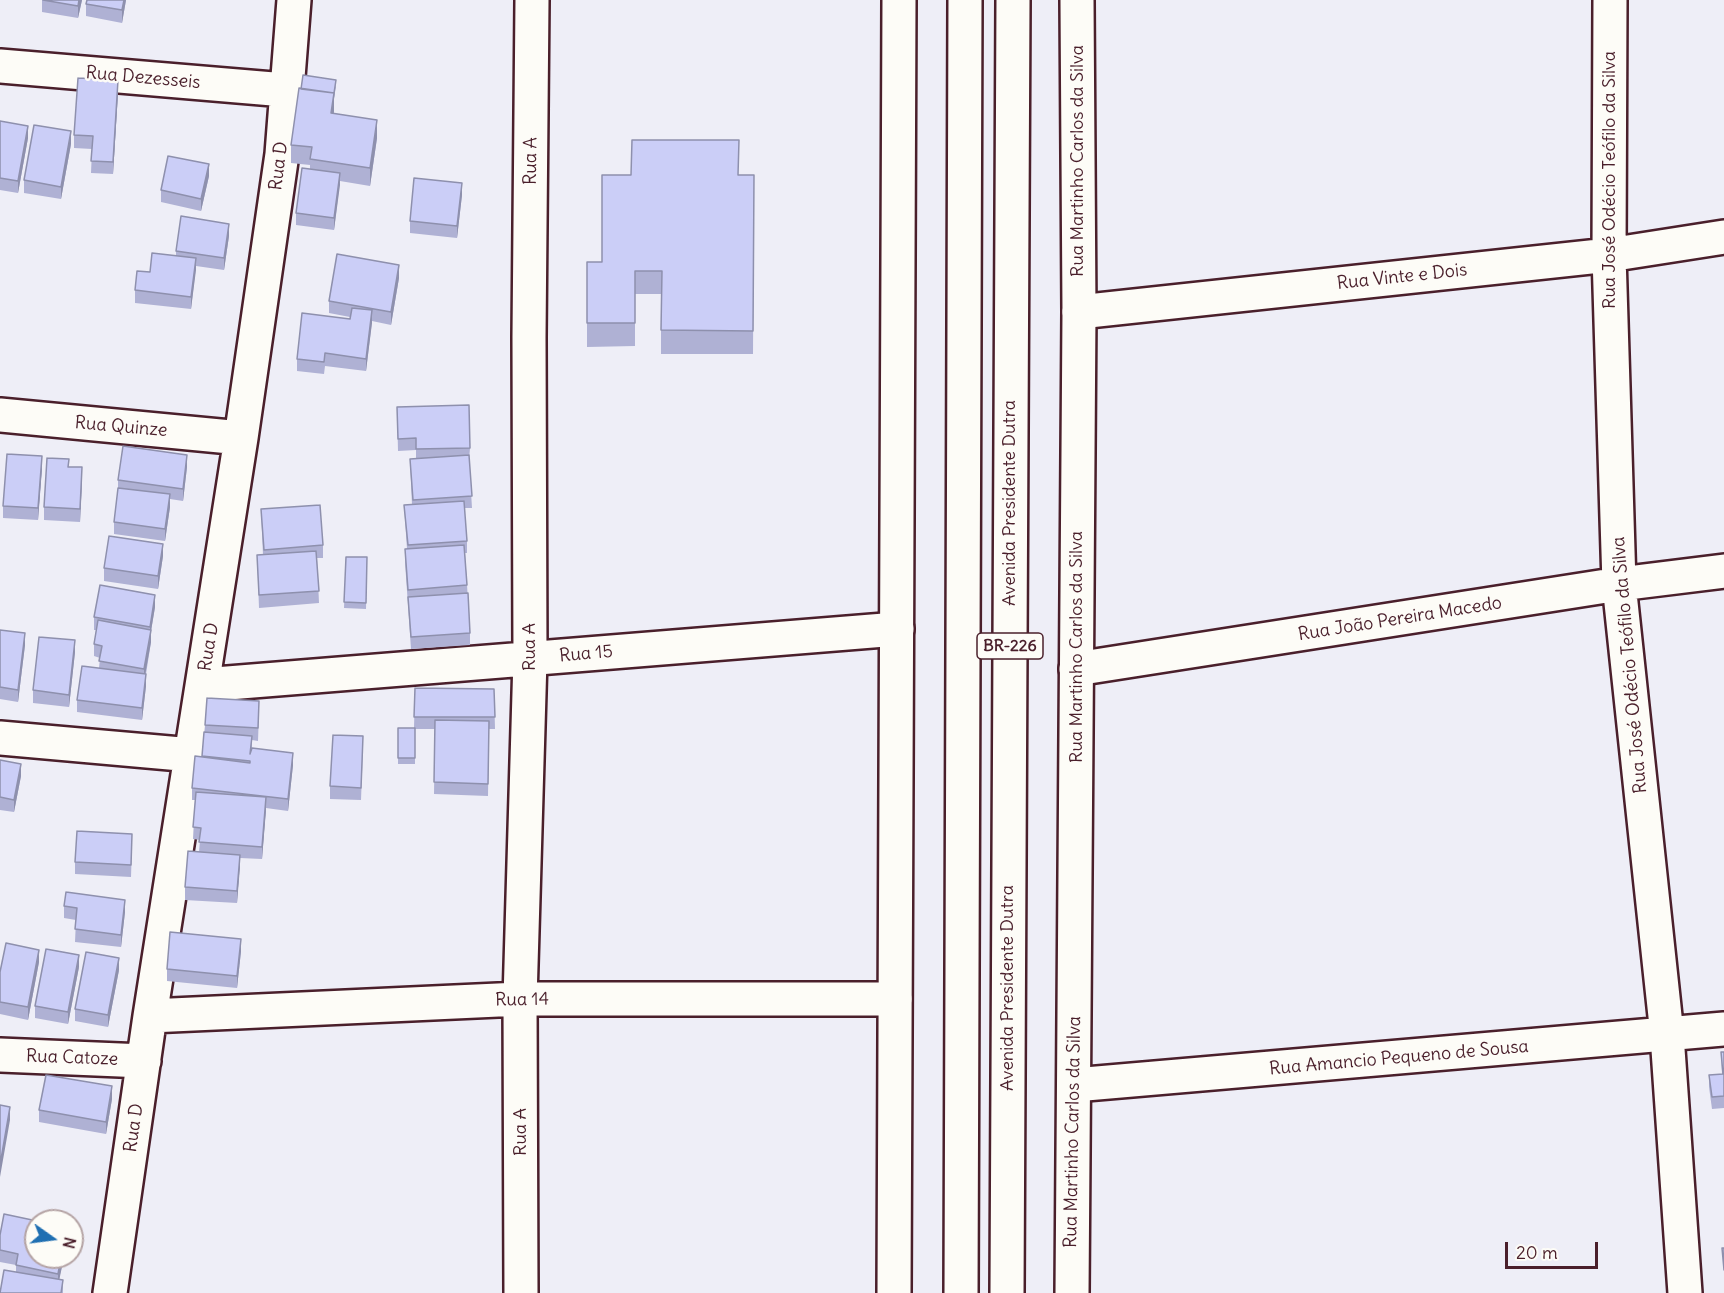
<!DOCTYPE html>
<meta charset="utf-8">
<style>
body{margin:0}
#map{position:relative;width:1724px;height:1293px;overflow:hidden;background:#eeeef7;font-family:Delius,sans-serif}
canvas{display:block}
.north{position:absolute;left:24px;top:1209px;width:60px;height:60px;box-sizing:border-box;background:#fdfcf7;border:2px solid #b5a4a5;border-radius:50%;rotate:104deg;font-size:16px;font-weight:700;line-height:24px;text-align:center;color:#4a1f2b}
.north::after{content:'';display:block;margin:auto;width:21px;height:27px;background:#1f6fb2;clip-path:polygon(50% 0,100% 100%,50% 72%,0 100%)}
.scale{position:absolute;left:1505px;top:1242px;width:93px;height:27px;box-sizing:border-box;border:3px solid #4a1f2b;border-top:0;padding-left:8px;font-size:18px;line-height:21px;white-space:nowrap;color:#4a1f2b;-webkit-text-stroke:4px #fdfcf7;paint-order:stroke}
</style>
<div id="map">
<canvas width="1724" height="1293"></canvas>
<div class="north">N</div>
<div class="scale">20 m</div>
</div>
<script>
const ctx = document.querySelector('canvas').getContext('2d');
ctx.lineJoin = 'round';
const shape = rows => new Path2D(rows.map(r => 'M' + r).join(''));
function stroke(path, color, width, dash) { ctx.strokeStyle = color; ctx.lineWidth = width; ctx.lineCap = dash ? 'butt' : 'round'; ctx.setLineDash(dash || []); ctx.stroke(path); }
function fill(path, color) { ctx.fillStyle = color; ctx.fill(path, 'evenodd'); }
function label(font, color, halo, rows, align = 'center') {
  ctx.font = font + ' Delius,sans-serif'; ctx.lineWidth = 5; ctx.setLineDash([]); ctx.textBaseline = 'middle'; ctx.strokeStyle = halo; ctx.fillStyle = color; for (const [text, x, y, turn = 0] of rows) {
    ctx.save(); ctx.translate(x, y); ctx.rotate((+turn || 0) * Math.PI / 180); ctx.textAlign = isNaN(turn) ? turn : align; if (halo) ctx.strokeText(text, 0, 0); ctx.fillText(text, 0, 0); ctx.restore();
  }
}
const minor = shape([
 [1610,0,1609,255,1619,584,1667,1035,1685,1293],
 [0,66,285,90],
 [1079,312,1609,255,1724,237],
 [0,415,241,438],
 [1076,669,1619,584,1724,571],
 [203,685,897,629],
 [0,738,192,755],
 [150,1016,520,999,895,999],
 [0,1055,144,1061],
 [1074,1085,1724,1029],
 [110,1293,150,1016,241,438,282,154,294,0],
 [521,1293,520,999,530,659,529,337,532,0]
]);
const secondary = shape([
 [894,1293,899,0],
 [1072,1293,1079,312,1077,0]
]);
const trunk = shape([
 [961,1293,965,0],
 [1007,1293,1013,0]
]);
const wall = shape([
 [42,0,82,0,78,18,42,12],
 [126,0,122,23,86,16,86,4],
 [336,86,334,99,334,113,377,138,370,186,340,181,334,230,296,225,296,213,310,169,310,165,291,163,291,145],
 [118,93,113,174,91,173,92,149,74,148,74,135],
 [0,121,28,138,18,193,0,190],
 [71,144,61,199,24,193,24,180],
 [739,175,754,175,753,354,661,354,661,294,635,294,635,346,587,347,587,262,602,262],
 [209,176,201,211,161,202,161,190],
 [462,195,457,238,410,233,410,221],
 [229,236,224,270,196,266,191,309,135,303,135,290,150,272,176,256,176,251],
 [399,278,391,325,372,321,366,371,325,366,324,374,297,371,297,359,350,319,350,317,329,313,329,301],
 [397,407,470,448,469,460,472,508,464,508,467,541,467,553,465,553,470,633,470,645,411,649,405,562,405,549,407,549,404,505,412,505,410,459,416,459,416,450,398,451],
 [69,467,82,480,80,522,44,520,44,507],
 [187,467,183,501,170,499,170,507,165,541,114,534,114,522,118,488,118,480],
 [42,468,38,520,3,518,3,506],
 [261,509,323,545,323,558,317,558,319,603,259,608,257,555,263,555],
 [163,556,158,589,104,581,104,568],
 [346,557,367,557,366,609,344,608],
 [155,607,151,631,151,642,146,674,146,686,142,720,77,712,77,700,99,668,100,658,94,656,94,644,96,630,94,630,94,617],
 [0,630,25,645,18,702,0,699],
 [75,652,69,707,33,703,33,690],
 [415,688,494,689,495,729,489,729,488,796,434,794,435,729,415,729,415,764,398,764,398,728,414,728],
 [259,713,258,741,252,740,252,749,293,765,288,811,266,808,262,859,240,858,237,903,185,900,185,887,199,852,200,840,193,839,195,800,192,800,192,788,202,757,205,725],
 [363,748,361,800,330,799,330,786],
 [0,760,21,776,14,812,0,810],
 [132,846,131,877,75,874,75,862],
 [64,906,125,912,121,947,75,942,76,920,64,918],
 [241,951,237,988,167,981,167,969],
 [39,962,28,1020,0,1014,0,972],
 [79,967,68,1024,35,1018,35,1006],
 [119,970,108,1027,75,1021,75,1009],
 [1721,1052,1724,1052,1724,1108,1712,1109,1709,1087,1709,1075,1722,1074],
 [112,1099,106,1134,39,1122,39,1110],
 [0,1235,64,1257,59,1279,63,1280,63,1293,0,1293,16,1272,16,1265,0,1262]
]);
const shadedWall = shape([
 [79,0,82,0,78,18,78,6],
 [124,0,126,0,122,23,122,10],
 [118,80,118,93,113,174,113,162],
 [336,80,334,99,334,111,331,131,331,113],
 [377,120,377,138,370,186,370,168],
 [28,126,28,138,18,193,18,181],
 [71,131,71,144,61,199,61,187],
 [209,164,209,176,201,211,201,199],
 [340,173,340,185,334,230,334,218],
 [462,183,462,195,457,238,457,226],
 [229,224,229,236,224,270,224,258],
 [196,258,196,270,191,309,191,297],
 [399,265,399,278,391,325,391,312],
 [372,310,372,323,366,371,366,359],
 [187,455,187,467,183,501,183,489],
 [42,456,42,468,38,520,38,508],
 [82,467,82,480,80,522,80,509],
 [170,494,170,507,165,541,165,529],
 [163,544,163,556,158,589,158,576],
 [155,595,155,607,151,631,151,642,144,681,144,669,150,638,150,627],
 [25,633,25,645,18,702,18,690],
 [75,640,75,652,69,707,69,695],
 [146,674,146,686,142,720,142,708],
 [293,753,293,765,288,811,288,799],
 [21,764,21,776,14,812,14,800],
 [266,797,266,810,262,859,262,847],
 [240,855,240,867,237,903,237,891],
 [125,900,125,912,121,947,121,935],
 [241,939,241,951,237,988,237,976],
 [39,950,39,962,28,1020,28,1007],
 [79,955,79,967,68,1024,68,1012],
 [119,958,119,970,108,1027,108,1015],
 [112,1086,112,1099,106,1134,106,1122],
 [10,1107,10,1120,0,1177,0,1165],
 [61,1257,64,1257,58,1286,58,1274]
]);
const building = shape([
 [43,0,79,0,78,6,43,0],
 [87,0,124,0,122,10,86,4,87,0],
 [303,75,336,80,334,93,301,89,303,75],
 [78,78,118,80,113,162,91,161,93,136,74,135,78,78],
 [299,88,334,93,331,113,377,120,370,168,310,159,312,147,291,145,299,88],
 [0,121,28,126,18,181,0,178,0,121],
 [34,125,71,131,61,187,24,180,34,125],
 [632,140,739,140,738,175,754,175,753,331,661,330,662,271,635,271,635,323,587,323,587,262,602,262,602,175,631,175,632,140],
 [168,156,209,164,201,199,161,190,168,156],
 [302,168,340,173,334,218,296,213,302,168],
 [414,178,462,183,457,226,410,221,414,178],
 [181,216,229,224,224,258,176,251,181,216],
 [152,253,196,258,191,297,135,290,137,271,150,272,152,253],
 [337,254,399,265,391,312,329,301,337,254],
 [352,308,372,310,366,359,325,353,324,362,297,359,302,313,350,319,352,308],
 [469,405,470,448,416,449,416,438,398,439,397,407,469,405],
 [123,446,187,455,183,489,118,480,123,446],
 [7,454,42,456,38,508,3,506,7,454],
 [469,455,472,496,413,500,410,459,469,455],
 [47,458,69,459,68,467,82,467,80,509,44,507,47,458],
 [118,488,170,494,165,529,114,522,118,488],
 [464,501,467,541,408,545,404,505,464,501],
 [320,505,323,545,264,550,261,509,320,505],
 [109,536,163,544,158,576,104,568,109,536],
 [464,545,467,585,408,590,405,549,464,545],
 [316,551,319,591,259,595,257,555,316,551],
 [346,557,367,557,366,603,344,602,346,557],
 [100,585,155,595,150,627,94,617,100,585],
 [468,593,470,633,411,637,408,597,468,593],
 [98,620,151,630,144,669,99,661,102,646,94,644,98,620],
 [0,630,25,633,18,690,0,687,0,630],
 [39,637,75,640,69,695,33,690,39,637],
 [82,666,146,674,142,708,77,700,82,666],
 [415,688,494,689,495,717,414,717,415,688],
 [207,698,259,701,258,728,205,725,207,698],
 [435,720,489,721,488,784,434,782,435,720],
 [398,728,415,728,415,758,398,758,398,728],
 [204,732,252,736,250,754,252,748,293,753,288,799,192,788,195,756,250,763,250,761,202,756,204,732],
 [333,735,363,736,361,788,330,786,333,735],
 [0,760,21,764,14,800,0,797,0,760],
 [196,792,266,797,262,847,199,842,201,828,193,827,196,792],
 [77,831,132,834,131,865,75,862,77,831],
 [188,851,240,855,237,891,185,887,188,851],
 [66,892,125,900,121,935,75,929,77,908,64,906,66,892],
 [170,932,241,939,237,976,167,969,170,932],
 [6,943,39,950,28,1007,0,1002,0,972,6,943],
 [46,949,79,955,68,1012,35,1006,46,949],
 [86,952,119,958,108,1015,75,1009,86,952],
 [1721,1052,1724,1052,1724,1096,1712,1097,1709,1075,1723,1074,1721,1052],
 [46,1075,112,1086,106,1122,39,1110,46,1075],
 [0,1105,10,1107,0,1165,0,1105],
 [4,1214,37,1221,36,1221,36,1257,61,1257,58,1274,16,1265,18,1254,0,1250,0,1235,4,1214],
 [1722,1248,1724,1248,1724,1270,1722,1248],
 [4,1270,63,1280,61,1293,0,1293,4,1270]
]);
const shields = [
 [1010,646,66]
];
const shieldNames = [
 ["BR-226",1010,646]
];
const streetNames = [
 ["Rua Dezesseis",143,78,5],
 ["Rua A",531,161,-89],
 ["Rua Martinho Carlos da Silva",1078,161,-90],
 ["Rua D",279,166,-83],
 ["Rua José Odécio Teófilo da Silva",1610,180,-90],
 ["Rua Vinte e Dois",1402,277,-6],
 ["Rua Quinze",121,427,5],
 ["Avenida Presidente Dutra",1010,503,-90],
 ["Rua João Pereira Macedo",1400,619,-9],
 ["Rua D",209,647,-81],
 ["Rua A",530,647,-90],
 ["Rua Martinho Carlos da Silva",1077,647,-90],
 ["Rua 15",586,654,-5],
 ["Rua José Odécio Teófilo da Silva",1630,665,-95],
 ["Avenida Presidente Dutra",1008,988,-90],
 ["Rua 14",522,1000,-1],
 ["Rua Catoze",72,1058,2],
 ["Rua Amancio Pequeno de Sousa",1399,1058,-5],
 ["Rua D",134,1128,-82],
 ["Rua A",521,1132,-90],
 ["Rua Martinho Carlos da Silva",1073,1132,-89]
];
stroke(minor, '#4a1f2b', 38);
stroke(secondary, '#4a1f2b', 38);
stroke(trunk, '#4a1f2b', 38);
stroke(minor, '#fdfcf7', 33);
stroke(secondary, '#fdfcf7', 33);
stroke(trunk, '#fdfcf7', 33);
fill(wall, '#afb1d4');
fill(shadedWall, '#8e90ad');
fill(building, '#cbcef7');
stroke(building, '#8e90ad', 1.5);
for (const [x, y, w] of shields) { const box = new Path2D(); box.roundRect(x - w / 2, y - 13, w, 26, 4.5); ctx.fillStyle = '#fdfcf7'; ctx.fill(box); stroke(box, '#4a1f2b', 1.5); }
label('bold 16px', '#4a1f2b', null, shieldNames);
label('18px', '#4a1f2b', '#fdfcf7', streetNames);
</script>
